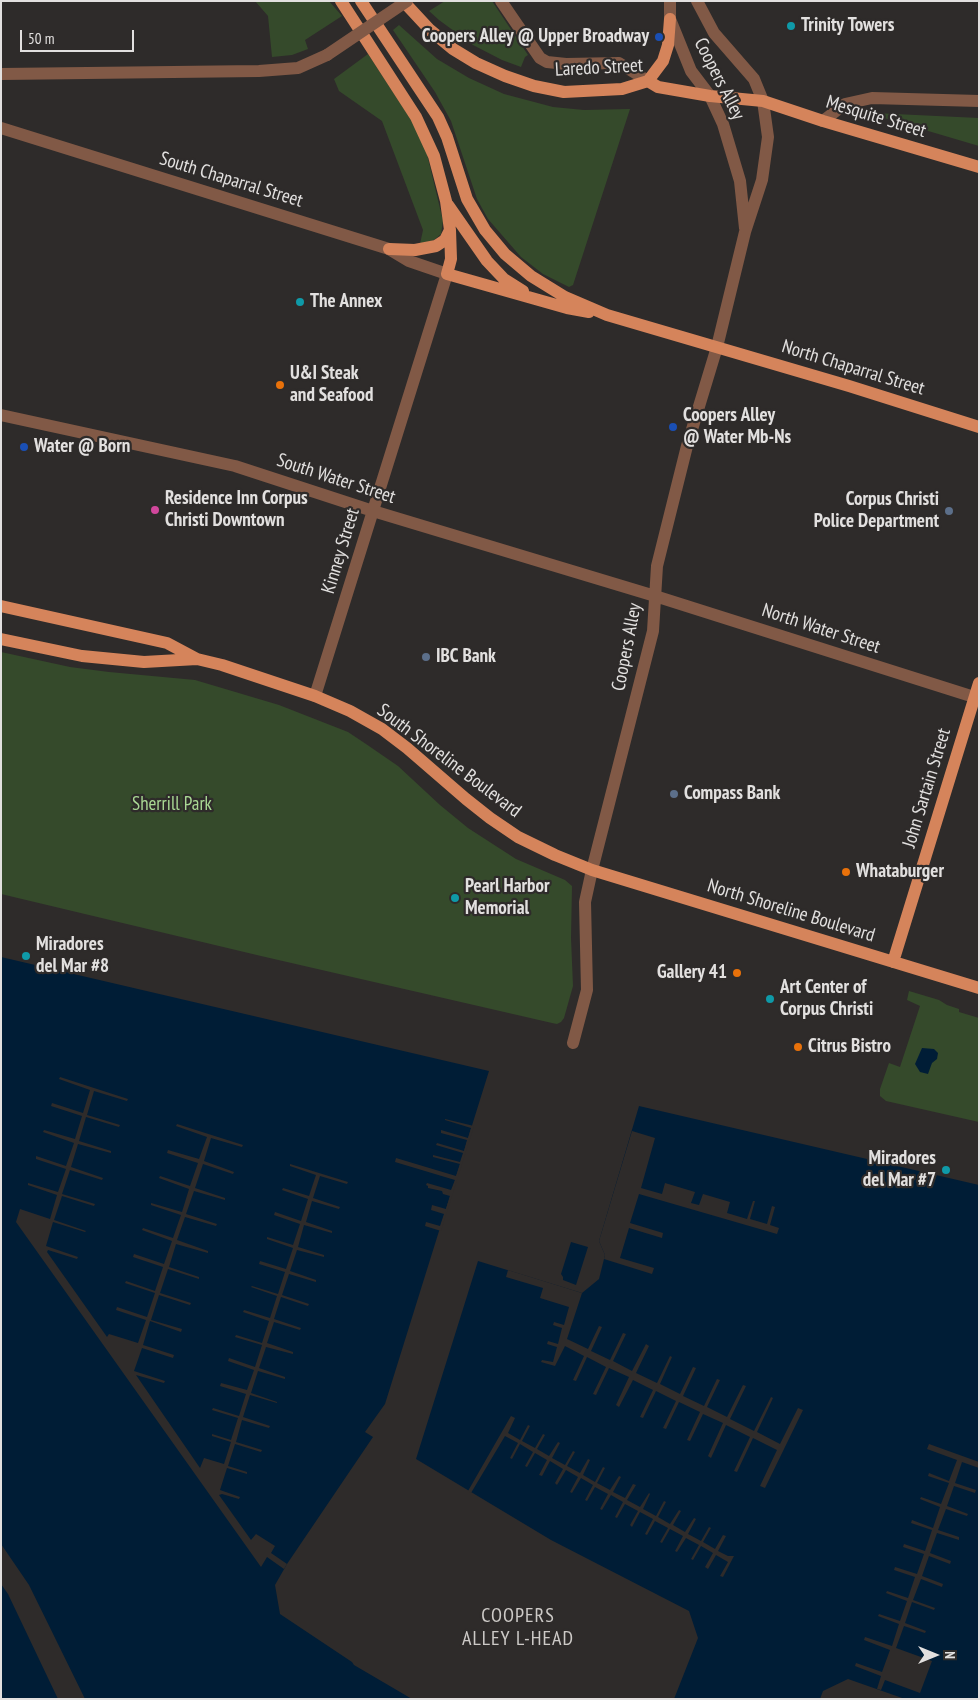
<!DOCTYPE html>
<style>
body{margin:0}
#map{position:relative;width:980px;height:1700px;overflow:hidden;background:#2e2b2a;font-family:"PT Sans Narrow",sans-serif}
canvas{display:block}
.frame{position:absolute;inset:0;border:2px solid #e2e0df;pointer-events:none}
.north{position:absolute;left:910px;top:1630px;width:50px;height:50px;-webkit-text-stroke:4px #2e2b2a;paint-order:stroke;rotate:90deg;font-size:14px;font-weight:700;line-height:20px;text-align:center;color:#e2e0df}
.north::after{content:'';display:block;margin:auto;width:18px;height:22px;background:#e2e0df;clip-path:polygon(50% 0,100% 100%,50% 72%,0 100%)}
.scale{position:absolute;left:20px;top:30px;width:114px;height:22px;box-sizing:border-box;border:2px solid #e2e0df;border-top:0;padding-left:6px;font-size:15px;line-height:18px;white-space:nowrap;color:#e2e0df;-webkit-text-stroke:4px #2e2b2a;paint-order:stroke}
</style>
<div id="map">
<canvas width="980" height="1700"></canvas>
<div class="frame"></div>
<div class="north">N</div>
<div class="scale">50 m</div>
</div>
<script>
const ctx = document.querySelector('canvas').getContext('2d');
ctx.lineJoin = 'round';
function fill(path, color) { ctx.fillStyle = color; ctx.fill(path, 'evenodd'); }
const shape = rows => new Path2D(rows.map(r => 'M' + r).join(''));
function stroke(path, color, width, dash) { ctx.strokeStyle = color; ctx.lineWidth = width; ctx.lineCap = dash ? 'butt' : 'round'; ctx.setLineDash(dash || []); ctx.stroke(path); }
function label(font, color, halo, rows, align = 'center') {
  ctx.font = font + ' "PT Sans Narrow",sans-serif'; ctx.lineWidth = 4.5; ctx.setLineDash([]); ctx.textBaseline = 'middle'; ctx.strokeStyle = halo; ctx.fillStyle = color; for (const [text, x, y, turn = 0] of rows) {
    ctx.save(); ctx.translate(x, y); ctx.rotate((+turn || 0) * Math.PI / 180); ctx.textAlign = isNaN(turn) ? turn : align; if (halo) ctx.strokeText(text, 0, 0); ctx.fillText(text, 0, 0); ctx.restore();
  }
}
const green = shape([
 [255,1,329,1,342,16,305,40,308,49,292,55,272,57,268,16],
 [445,1,492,1,528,55,525,57,521,67,502,60,473,45,439,20,429,11],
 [399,25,437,59,469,78,504,94,553,107,584,110,630,109,573,285,569,287,543,274,521,257,488,219,477,199,451,121,435,92,393,30],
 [368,54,419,132,427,154,443,221,441,234,434,240,420,244,423,230,382,121,339,91,334,79],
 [874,113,979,118,979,146,874,115],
 [1,652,70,667,109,672,195,680,279,705,348,732,366,744,398,766,440,805,468,828,516,859,565,880,572,886,571,938,573,986,564,1018,561,1022,557,1024,552,1023,261,956,1,894],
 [909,991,939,1000,947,1005,959,1009,959,1012,979,1018,979,1122,886,1101,880,1096,880,1089,889,1063,900,1067,920,1006,907,1000]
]);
const water = shape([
 [1,957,489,1071,385,1404,365,1432,373,1437,287,1564,275,1585,280,1614,352,1662,354,1665,412,1699,1,1699],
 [922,1048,934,1049,938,1053,937,1059,932,1063,928,1074,920,1072,915,1064],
 [639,1106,979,1185,979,1699,905,1699,848,1679,823,1691,820,1699,674,1699,698,1638,689,1611,551,1540,416,1459,478,1261,582,1293,599,1279,605,1255,599,1241],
 [571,1242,588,1247,576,1285,563,1280,563,1277,561,1274]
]);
const pier = shape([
 [60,1077,128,1099,127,1101,94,1091,87,1115,120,1125,119,1127,86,1117,79,1141,111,1151,111,1153,78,1144,71,1167,103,1178,102,1180,70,1170,62,1194,95,1204,94,1206,62,1196,54,1220,86,1231,85,1232,53,1222,46,1246,78,1257,77,1259,48,1250,47,1252,107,1337,109,1334,138,1343,146,1320,116,1310,117,1307,147,1317,155,1293,125,1283,126,1281,155,1291,163,1267,133,1257,134,1254,164,1264,172,1241,142,1230,143,1228,173,1238,181,1215,151,1205,151,1203,182,1212,189,1189,159,1178,160,1176,190,1186,198,1163,167,1153,168,1150,199,1159,207,1137,176,1126,177,1124,243,1145,242,1147,211,1138,204,1161,234,1172,233,1174,203,1164,195,1188,225,1198,225,1200,194,1191,186,1214,217,1224,216,1226,185,1217,177,1240,208,1251,208,1253,176,1244,169,1267,199,1277,199,1279,168,1269,160,1293,191,1303,190,1305,159,1295,151,1320,182,1329,181,1332,150,1321,143,1345,174,1355,173,1358,142,1348,134,1371,165,1381,164,1383,136,1375,200,1468,204,1458,224,1464,231,1442,212,1436,212,1434,231,1440,238,1418,212,1410,213,1408,239,1416,246,1394,220,1386,221,1383,247,1390,254,1370,228,1361,229,1358,255,1367,262,1345,235,1337,236,1335,262,1343,269,1321,243,1312,244,1310,270,1318,277,1296,251,1287,252,1286,278,1294,285,1272,259,1264,260,1261,286,1269,293,1248,267,1239,267,1237,293,1245,300,1224,274,1215,275,1212,301,1221,308,1199,282,1190,283,1188,309,1196,316,1175,290,1166,290,1164,348,1182,347,1184,320,1176,313,1198,340,1207,339,1209,312,1201,306,1222,332,1231,332,1233,304,1225,298,1247,324,1255,324,1257,297,1250,290,1271,316,1280,316,1282,289,1274,282,1295,309,1304,308,1306,281,1297,274,1319,301,1328,300,1330,274,1322,267,1343,293,1352,293,1354,266,1347,259,1368,285,1377,285,1379,258,1371,251,1393,277,1402,277,1403,250,1395,243,1417,270,1426,269,1428,242,1420,236,1442,262,1450,261,1452,235,1444,228,1466,247,1472,247,1474,227,1468,220,1490,240,1497,239,1499,222,1494,219,1495,251,1540,256,1534,275,1546,271,1553,287,1564,284,1569,267,1557,261,1567,16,1222,20,1209,50,1219,57,1195,28,1185,28,1183,58,1192,66,1169,36,1159,36,1156,66,1166,74,1143,43,1132,44,1130,75,1139,82,1116,51,1106,52,1103,83,1113,90,1090,59,1079],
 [445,1119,474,1126,441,1231,425,1226,426,1222,440,1226,444,1214,431,1210,432,1205,446,1209,450,1196,443,1194,442,1191,428,1188,428,1186,426,1185,427,1183,451,1190,455,1180,395,1162,396,1158,456,1176,460,1164,433,1157,433,1155,460,1162,463,1153,436,1145,437,1143,464,1151,467,1140,441,1133,441,1130,468,1138,471,1128,445,1120],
 [632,1131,655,1138,641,1188,662,1194,665,1183,695,1192,691,1203,699,1205,703,1194,730,1202,727,1213,747,1219,753,1201,755,1201,750,1219,767,1224,772,1206,775,1207,770,1225,779,1228,777,1234,639,1194,630,1223,663,1233,662,1238,629,1228,620,1258,654,1268,652,1274,604,1259,605,1255,599,1241],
 [508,1270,582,1293,567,1339,588,1349,599,1326,602,1327,591,1351,610,1360,623,1333,626,1334,613,1361,632,1371,646,1344,649,1346,636,1373,657,1383,670,1356,672,1357,660,1384,680,1394,693,1367,696,1368,683,1396,704,1406,717,1379,720,1380,707,1407,727,1417,743,1385,746,1386,730,1419,754,1431,771,1397,773,1398,757,1432,780,1444,798,1408,803,1410,765,1488,760,1486,777,1450,753,1438,737,1472,734,1471,750,1437,726,1425,711,1458,708,1456,723,1423,703,1414,690,1441,687,1440,700,1412,679,1402,666,1429,663,1428,676,1401,656,1391,643,1418,640,1417,653,1390,633,1380,619,1407,616,1405,629,1377,609,1368,596,1395,593,1394,606,1367,587,1357,576,1381,573,1380,584,1356,565,1346,555,1366,541,1362,542,1360,553,1362,557,1347,547,1344,548,1341,558,1344,562,1328,553,1325,554,1322,564,1325,569,1307,540,1298,543,1288,506,1277],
 [511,1416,515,1418,508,1433,520,1440,528,1425,530,1426,522,1441,535,1448,543,1434,545,1435,537,1449,549,1456,558,1442,560,1443,552,1458,565,1465,573,1451,575,1452,567,1466,580,1473,588,1459,590,1460,583,1475,595,1482,603,1467,605,1468,597,1483,610,1490,619,1476,621,1477,613,1492,625,1498,633,1484,636,1485,627,1500,640,1507,649,1493,650,1494,643,1509,656,1516,664,1501,666,1502,658,1517,670,1524,679,1510,681,1511,673,1525,685,1532,694,1518,696,1519,688,1534,701,1541,709,1527,711,1528,703,1542,715,1549,723,1535,726,1536,718,1551,728,1556,734,1556,723,1577,720,1576,728,1562,716,1555,708,1569,705,1567,713,1553,701,1546,693,1560,691,1559,699,1545,686,1538,677,1552,675,1551,683,1536,670,1529,662,1543,660,1542,668,1528,655,1521,647,1535,645,1534,653,1519,640,1512,632,1527,630,1525,638,1511,625,1504,617,1518,615,1517,623,1502,611,1495,602,1510,600,1509,608,1494,595,1487,587,1501,585,1500,593,1485,581,1478,572,1493,570,1492,578,1477,566,1470,557,1485,555,1483,563,1469,550,1461,542,1476,539,1475,547,1460,535,1453,527,1467,525,1466,533,1452,520,1444,512,1459,510,1458,518,1443,505,1436,471,1493,468,1491],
 [929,1444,979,1462,979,1468,962,1462,955,1483,976,1490,975,1493,954,1486,947,1506,968,1514,967,1516,946,1509,938,1530,959,1537,959,1540,937,1533,930,1553,951,1561,950,1564,929,1556,922,1576,943,1584,942,1587,921,1579,913,1600,935,1608,934,1610,912,1602,905,1623,926,1631,925,1633,904,1626,896,1648,932,1661,920,1693,885,1680,881,1690,877,1689,881,1676,855,1666,856,1663,882,1672,890,1650,864,1640,865,1637,892,1646,899,1624,878,1616,879,1614,900,1621,907,1601,886,1593,887,1591,908,1598,915,1577,894,1570,895,1567,917,1574,924,1554,903,1547,904,1544,925,1551,932,1530,911,1523,912,1520,933,1528,940,1507,920,1499,921,1497,941,1504,949,1483,928,1476,929,1473,949,1481,957,1460,927,1449],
 [1,1544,29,1585,85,1699,58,1699,8,1594,1,1584]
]);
const minor = shape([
 [501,1,540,58,547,62,566,64,619,63,648,81],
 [1,74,259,71,298,68,327,55],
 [823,121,845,104,872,98,979,101],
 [1,128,389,249,409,261,447,274],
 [573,1043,587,990,585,902,592,870]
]);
const tertiary = shape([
 [670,1,670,19,691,71,710,96,723,124,740,181,745,228],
 [1,415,235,466,373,511,655,596,974,697],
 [315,696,447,274],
 [592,870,653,631,657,566,687,446,717,347,745,232,762,180,768,137,763,101,754,79,714,33,697,1]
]);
const primary = shape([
 [341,1,416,117,434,156,446,201,450,230,451,259,447,274,567,308,589,312],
 [361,1,438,117,447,137,467,199,485,230,505,254,531,276,565,297,607,315,849,386,979,427],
 [403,1,430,30,453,49,476,63,505,76,534,86,564,92,622,89,648,81,658,87,710,96,763,101,823,121,979,167],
 [648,81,663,61,668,45,670,19],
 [448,205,487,261,504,279,523,291],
 [389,249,415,250,436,246,445,240,450,230],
 [1,606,167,643,197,659,222,665,315,696,350,711,382,729,407,748,466,799,490,818,518,837,555,855,592,870,979,988],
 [1,639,82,656,144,662,197,659],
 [893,962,979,683]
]);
const minorBridge = shape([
 [327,55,407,1]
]);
const markers = [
 [791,26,5,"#0f9aa8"],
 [659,37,5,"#1a4fb4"],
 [300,302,5,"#0f9aa8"],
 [280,385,5,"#e8710a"],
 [673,427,5,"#1a4fb4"],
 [24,447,5,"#1a4fb4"],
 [155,510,5,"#d1479c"],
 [949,511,5,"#5c6f8a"],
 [426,657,5,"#5c6f8a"],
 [674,794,5,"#5c6f8a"],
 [846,872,5,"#e8710a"],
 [455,898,5,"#0f9aa8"],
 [26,956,5,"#0f9aa8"],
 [737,973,5,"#e8710a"],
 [770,999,5,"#0f9aa8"],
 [798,1047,5,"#e8710a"],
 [946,1170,5,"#0f9aa8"]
];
const poiNames = [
 ["Trinity Towers",801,26],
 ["Coopers Alley @ Upper Broadway",649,37,"right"],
 ["The Annex",310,302],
 ["U&I Steak",290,374],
 ["and Seafood",290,396],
 ["Coopers Alley",683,416],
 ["@ Water Mb-Ns",683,438],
 ["Water @ Born",34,447],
 ["Residence Inn Corpus",165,499],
 ["Christi Downtown",165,521],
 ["Corpus Christi",939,500,"right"],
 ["Police Department",939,522,"right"],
 ["IBC Bank",436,657],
 ["Compass Bank",684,794],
 ["Whataburger",856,872],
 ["Pearl Harbor",465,887],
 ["Memorial",465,909],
 ["Miradores",36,945],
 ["del Mar #8",36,967],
 ["Gallery 41",727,973,"right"],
 ["Art Center of",780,988],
 ["Corpus Christi",780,1010],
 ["Citrus Bistro",808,1047],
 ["Miradores",936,1159,"right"],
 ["del Mar #7",936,1181,"right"]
];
const streetNames = [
 ["Laredo Street",599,68,-3],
 ["Coopers Alley",719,79,63],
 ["Mesquite Street",876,117,17],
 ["South Chaparral Street",231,180,17],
 ["North Chaparral Street",853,368,17],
 ["South Water Street",336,479,18],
 ["Kinney Street",341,551,-73],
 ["North Water Street",821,629,18],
 ["Coopers Alley",627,647,-79],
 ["South Shoreline Boulevard",449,761,37],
 ["John Sartain Street",927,788,-73],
 ["North Shoreline Boulevard",791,911,17]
];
const parkNames = [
 ["Sherrill Park",172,805]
];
const neighbourhoodNames = [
 ["COOPERS",518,1616],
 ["ALLEY L-HEAD",518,1639]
];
fill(green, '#354a2b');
fill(water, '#001d36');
fill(pier, '#2e2b2a');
stroke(minor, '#815946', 12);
stroke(tertiary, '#815946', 12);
stroke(primary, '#d5845b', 12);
stroke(minorBridge, '#815946', 12);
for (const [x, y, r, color] of markers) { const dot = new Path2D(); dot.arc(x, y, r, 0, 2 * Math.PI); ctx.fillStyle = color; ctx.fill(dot); stroke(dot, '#2e2b2a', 2); }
label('bold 19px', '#e2e0df', '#2e2b2a', poiNames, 'left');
label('19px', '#e2e0df', '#2e2b2a', streetNames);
label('19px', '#a9d893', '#2e2b2a', parkNames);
ctx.letterSpacing = '1px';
label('20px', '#cdcac7', '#2e2b2a', neighbourhoodNames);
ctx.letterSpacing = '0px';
</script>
